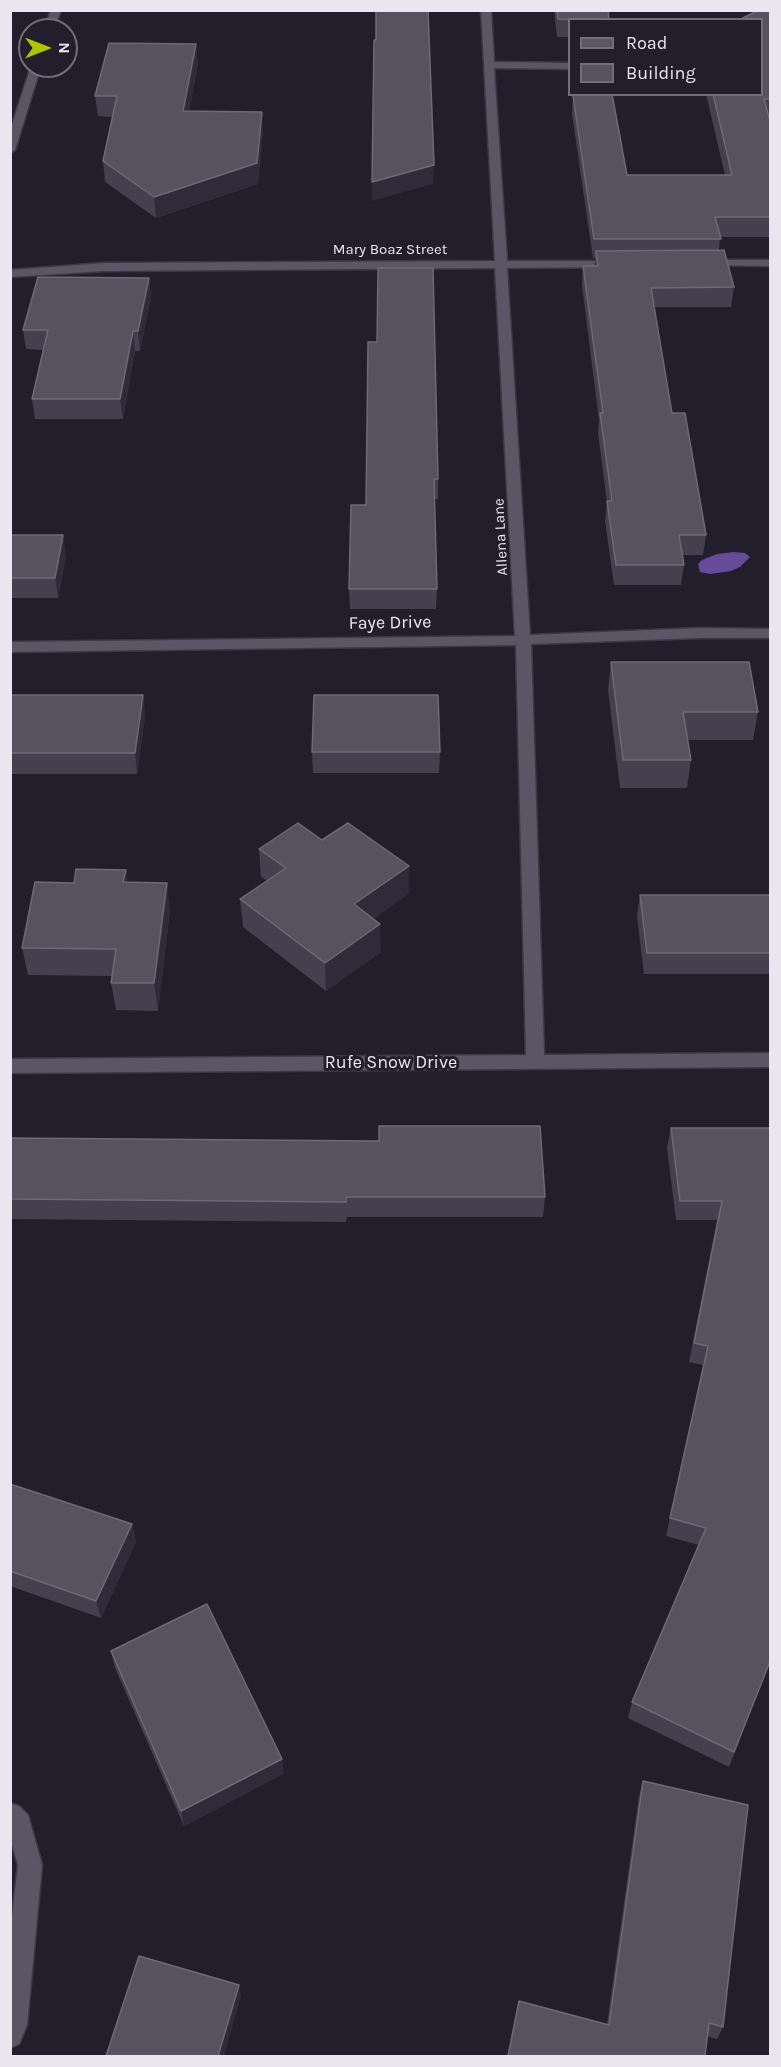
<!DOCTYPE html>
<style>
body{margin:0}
#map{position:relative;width:781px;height:2067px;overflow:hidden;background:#221e2c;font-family:Karla,sans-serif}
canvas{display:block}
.frame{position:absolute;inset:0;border:12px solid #e9e6f0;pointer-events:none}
.legend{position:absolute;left:568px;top:18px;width:195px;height:78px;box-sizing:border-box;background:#221e2c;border:2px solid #726e7a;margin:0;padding:8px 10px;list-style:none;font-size:18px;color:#e9e6f0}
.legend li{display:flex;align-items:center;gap:12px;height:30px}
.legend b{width:30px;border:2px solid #726e7a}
.north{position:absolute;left:18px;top:18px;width:60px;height:60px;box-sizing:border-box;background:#221e2c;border:2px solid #726e7a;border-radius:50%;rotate:90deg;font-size:16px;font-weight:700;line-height:24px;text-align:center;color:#e9e6f0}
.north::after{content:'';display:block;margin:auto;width:21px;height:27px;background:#afc504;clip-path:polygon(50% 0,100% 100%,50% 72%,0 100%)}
</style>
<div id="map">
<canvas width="781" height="2067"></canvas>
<div class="frame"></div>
<ul class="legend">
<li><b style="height:8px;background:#5a5666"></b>Road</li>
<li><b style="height:16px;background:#565260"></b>Building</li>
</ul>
<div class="north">N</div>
</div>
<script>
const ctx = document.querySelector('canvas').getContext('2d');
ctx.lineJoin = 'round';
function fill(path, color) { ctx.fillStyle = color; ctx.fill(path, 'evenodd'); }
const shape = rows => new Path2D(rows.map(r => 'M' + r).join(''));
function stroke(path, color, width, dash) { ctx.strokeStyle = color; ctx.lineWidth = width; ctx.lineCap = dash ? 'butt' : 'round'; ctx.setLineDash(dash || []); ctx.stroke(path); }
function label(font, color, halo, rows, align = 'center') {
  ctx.font = font + ' Karla,sans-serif'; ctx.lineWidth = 6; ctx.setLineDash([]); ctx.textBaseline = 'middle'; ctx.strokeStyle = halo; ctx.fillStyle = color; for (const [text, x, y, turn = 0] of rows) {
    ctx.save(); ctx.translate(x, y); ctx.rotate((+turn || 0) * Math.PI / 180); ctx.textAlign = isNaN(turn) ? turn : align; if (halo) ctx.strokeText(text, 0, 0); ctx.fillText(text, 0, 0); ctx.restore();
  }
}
const water = shape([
 [734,552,745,553,750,557,740,567,731,571,710,574,700,572,698,564,702,560,717,554]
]);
const minor = shape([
 [51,10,61,10,54,30,44,30,51,10],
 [481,10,491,10,494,62,570,63,570,69,494,68,507,261,617,261,623,264,617,267,507,268,530,635,700,628,770,629,770,638,700,638,531,644,544,1055,770,1053,770,1067,10,1073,10,1059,526,1055,516,645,10,652,10,642,515,636,495,268,105,271,10,277,10,270,105,263,495,261,481,10],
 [31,66,41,66,15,150,10,153,10,131,31,66],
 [705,260,770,260,770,266,701,265,701,261,705,260],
 [10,1803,19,1806,28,1815,42,1865,27,2025,19,2044,10,2048,10,1933,18,1865,10,1838,10,1803]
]);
const wall = shape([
 [554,10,608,10,570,20,570,37,557,37],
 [771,10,771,117,769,117,771,125,771,237,720,237,719,250,734,287,731,307,654,307,672,413,706,535,703,555,683,555,684,565,681,585,614,585,605,521,607,502,598,433,599,420,582,285,583,266,594,266,595,258,593,258,572,114,573,96,627,175,725,175,706,94,762,94],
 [198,63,189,112,263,132,258,184,156,218,105,182,103,161,112,117,98,116,95,96],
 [149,278,151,298,140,351,135,351,123,419,35,419,32,399,44,350,26,349,23,330],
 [368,342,438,479,438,499,434,499,437,589,436,609,350,609,349,589,366,505],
 [10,535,66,556,58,598,10,598],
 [611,662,758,712,753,740,688,740,691,760,687,788,620,788,608,690],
 [10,695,143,695,145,716,137,774,10,774],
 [312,752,440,752,439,773,313,773],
 [322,840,409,893,373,919,381,952,326,991,243,927,240,899,267,881,261,877,259,849],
 [128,882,170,910,158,1011,116,1010,111,983,112,976,28,975,22,948,74,883],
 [640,895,771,895,771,974,644,974,637,916],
 [671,1128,771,1128,771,1659,729,1767,628,1718,632,1702,699,1545,666,1536,703,1365,689,1362,717,1220,676,1220,667,1148],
 [10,1138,545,1197,543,1217,347,1217,346,1222,10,1219],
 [10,1484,132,1524,136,1542,101,1618,10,1586],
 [111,1651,282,1759,283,1774,184,1826,115,1668],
 [643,1781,723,2027,717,2039,707,2036,607,2024,639,1796]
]);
const shadedWall = shape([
 [196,44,198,63,185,132,183,111],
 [262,112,263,132,258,184,156,218,154,197],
 [434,165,433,184,372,201,372,182],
 [149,278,151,298,140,351,138,331],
 [133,331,135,351,123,419,120,399],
 [63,535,66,556,58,598,55,578],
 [143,695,145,716,137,774,135,753],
 [409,866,409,893,354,932,354,904],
 [126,870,130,898,123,882],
 [167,883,170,910,158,1011,154,983],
 [380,924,381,952,326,991,325,963],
 [132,1524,136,1542,101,1618,96,1601],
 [282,1759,283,1774,184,1826,181,1811],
 [239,1985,241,1997,224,2056,218,2056]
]);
const building = shape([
 [376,10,428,10,434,165,372,182,374,40,376,40,376,10],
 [557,10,608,10,609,20,558,19,557,10],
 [759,10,771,10,771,99,764,99,771,125,771,217,715,217,721,239,594,239,573,96,576,94,612,94,627,175,732,175,713,94,762,94,762,20,739,20,759,10],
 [109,43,196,44,183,111,262,112,257,163,154,197,103,161,117,96,95,96,109,43],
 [724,250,734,287,651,288,672,413,685,413,706,535,679,535,684,565,616,565,607,501,612,501,600,413,603,413,583,266,598,266,596,251,724,250],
 [378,268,433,268,438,479,434,479,437,589,349,589,351,505,366,505,368,342,377,342,378,268],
 [38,277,149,278,138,331,133,331,120,399,32,399,48,330,23,330,38,277],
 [10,535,63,535,55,578,10,578,10,535],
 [611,662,749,662,758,712,683,712,691,760,623,760,611,662],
 [10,695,143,695,135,753,10,753,10,695],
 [314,695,438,695,440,752,312,752,314,695],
 [298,823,322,840,348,823,409,866,354,904,380,924,325,963,240,899,286,868,259,849,298,823],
 [76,869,126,870,123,882,167,883,154,983,111,983,116,949,22,948,35,882,74,883,76,869],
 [640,895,771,895,771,953,647,953,640,895],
 [379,1126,540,1126,545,1197,346,1197,346,1202,10,1199,10,1138,379,1141,379,1126],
 [671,1128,771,1128,771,1659,734,1752,632,1702,706,1528,670,1518,708,1346,694,1343,722,1201,680,1201,671,1128],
 [10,1484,132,1524,96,1601,10,1571,10,1484],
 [207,1604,282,1759,181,1811,111,1651,207,1604],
 [643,1781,748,1805,723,2027,709,2023,705,2056,508,2056,519,2001,609,2025,643,1781],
 [139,1956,239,1985,218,2056,106,2056,139,1956]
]);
const farStreetnames = [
 ["Mary Boaz Street",390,250],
 ["Allena Lane",501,537,-93]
];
const streetNames = [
 ["Faye Drive",390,623,-1],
 ["Rufe Snow Drive",391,1063]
];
fill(water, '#664b9a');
stroke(minor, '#3d3944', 3);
fill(minor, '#5a5666');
fill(wall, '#44404f');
fill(shadedWall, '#2f2b3a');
fill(building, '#565260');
stroke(building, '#6d6977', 1.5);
label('15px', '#e9e6f0', '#221e2c', farStreetnames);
label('18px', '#e9e6f0', '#221e2c', streetNames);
</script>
